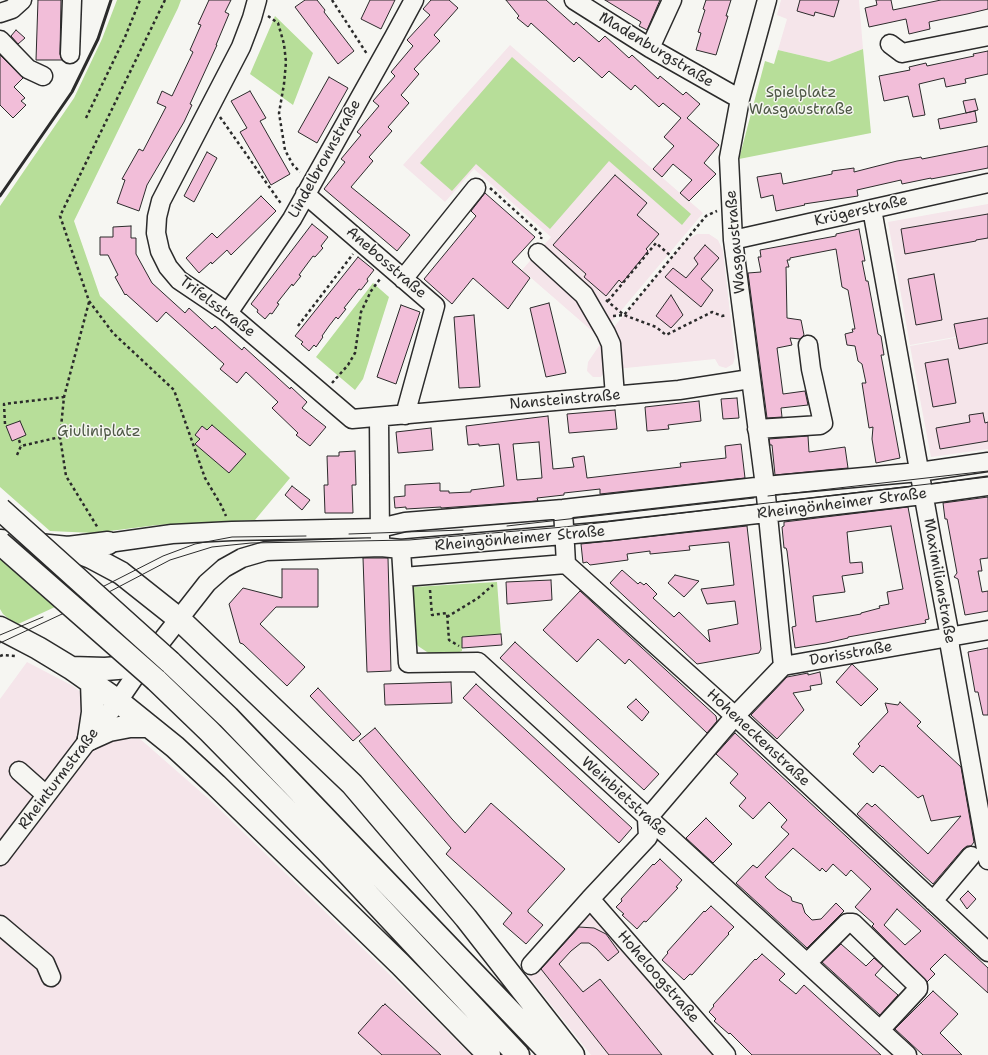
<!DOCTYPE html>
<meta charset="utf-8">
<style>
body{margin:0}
canvas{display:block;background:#f6f6f2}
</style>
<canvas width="988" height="1055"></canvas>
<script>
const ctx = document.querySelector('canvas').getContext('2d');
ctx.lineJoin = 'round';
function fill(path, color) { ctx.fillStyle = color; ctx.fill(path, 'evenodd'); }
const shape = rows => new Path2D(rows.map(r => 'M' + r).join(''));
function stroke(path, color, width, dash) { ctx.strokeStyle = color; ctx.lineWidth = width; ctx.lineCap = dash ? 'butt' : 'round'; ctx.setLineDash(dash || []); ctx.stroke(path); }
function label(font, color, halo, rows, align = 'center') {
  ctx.font = font + ' "Shantell Sans",sans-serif'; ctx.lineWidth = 3; ctx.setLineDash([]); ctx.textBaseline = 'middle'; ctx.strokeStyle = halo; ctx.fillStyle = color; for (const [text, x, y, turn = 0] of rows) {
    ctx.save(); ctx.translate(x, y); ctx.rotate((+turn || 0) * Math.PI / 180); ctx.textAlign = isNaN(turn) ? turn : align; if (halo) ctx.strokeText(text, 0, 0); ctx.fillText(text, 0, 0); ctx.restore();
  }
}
const built = shape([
 [781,0,859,0,863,49,829,62,778,50,787,19,777,15],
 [510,45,703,213,599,337,522,270,551,237,474,169,445,202,403,165],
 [988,204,988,331,910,345,888,222],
 [697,234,709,234,718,240,723,251,735,357,733,364,726,368,719,366,715,359,606,370,601,377,593,377,587,371,588,362,603,340,687,240],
 [988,332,988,449,931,457,910,346],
 [27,662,73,686,139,738,210,800,418,1002,471,1055,0,1055,0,699],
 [584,900,720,1055,591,1055,521,967]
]);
const green = shape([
 [117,0,181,0,178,8,74,221,100,296,290,478,255,520,157,525,94,533,50,531,0,487,0,206,74,98,102,39],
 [275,16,313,53,293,105,250,74],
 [863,49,871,133,739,159,765,61,774,64,778,50,829,62],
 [512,57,691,214,682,225,609,161,550,229,476,164,452,191,420,163],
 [373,283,389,297,363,379,355,390,316,357],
 [0,558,25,579,55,607,16,625,3,614,0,609],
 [497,582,501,634,462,637,462,651,457,653,430,654,418,646,414,638,413,587]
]);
const building = shape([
 [38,0,61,0,60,54,62,60,36,60,38,0],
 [209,0,231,0,225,12,229,14,216,45,217,45,190,104,192,105,184,122,147,185,139,211,117,203,125,180,122,179,139,149,143,151,166,107,157,103,162,91,172,96,193,52,190,50,201,25,198,24,209,0],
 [305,0,317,0,325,10,324,12,354,51,338,64,295,7,305,0],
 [370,0,395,0,381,29,361,19,370,0],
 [431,0,449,0,458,8,434,35,440,41,414,69,419,74,401,95,409,103,388,127,392,131,369,157,373,161,351,187,410,235,397,251,324,189,345,162,341,159,361,135,357,132,379,106,373,101,395,76,391,72,413,46,407,40,430,15,423,9,431,0],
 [506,0,546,0,574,25,576,22,599,42,605,36,629,58,632,55,658,79,660,76,683,95,686,92,700,104,687,118,719,145,704,163,716,174,689,201,680,193,692,180,673,164,662,177,653,169,674,146,664,137,681,118,663,103,659,107,635,85,631,90,609,71,602,78,579,57,574,62,531,23,528,27,517,18,519,16,506,0],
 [605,0,660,0,647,30,639,26,641,22,605,0],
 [706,0,731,0,726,16,728,16,716,55,696,50,701,33,698,32,705,10,703,9,706,0],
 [800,0,839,0,834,17,815,12,814,16,797,11,800,0],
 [876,0,891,0,893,10,941,0,988,0,988,9,967,14,929,22,930,29,909,34,906,19,869,27,865,8,877,5,876,0],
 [16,30,25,38,18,44,11,36,16,30],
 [988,51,988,74,965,79,966,83,946,87,944,78,919,84,925,115,913,117,908,96,884,101,879,76,910,70,909,67,926,63,927,66,974,56,973,54,988,51],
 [0,55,23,78,14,87,25,98,21,101,26,105,13,118,0,105,0,55],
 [329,77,348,88,317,143,298,132,329,77],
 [250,91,266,118,260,121,290,174,271,185,240,132,247,128,231,101,250,91],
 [975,99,978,110,966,113,963,101,975,99],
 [975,111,977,122,940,129,938,119,975,111],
 [988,146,988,168,931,179,931,178,902,184,901,180,857,190,858,196,804,204,805,205,776,211,773,195,761,198,757,177,781,173,783,184,832,174,832,171,854,168,854,172,897,161,921,157,922,159,988,146],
 [207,152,217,158,194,202,184,196,207,152],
 [615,175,647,203,637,215,659,234,646,249,648,251,622,283,619,280,606,296,584,277,586,274,553,245,615,175],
 [485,193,535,237,512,262,530,278,508,309,473,278,452,304,424,279,476,216,471,211,485,193],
 [261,196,276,211,231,255,227,250,212,264,211,262,199,273,186,258,212,233,217,238,261,196],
 [988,214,988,238,976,240,976,241,905,254,901,229,988,214],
 [312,224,328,237,321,246,323,248,315,257,313,256,299,275,301,276,293,286,292,284,277,303,279,304,272,314,270,313,265,319,257,312,258,310,251,304,312,224],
 [131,226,131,238,136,238,136,254,152,283,185,313,189,308,212,329,215,326,242,350,244,347,290,389,291,387,307,402,302,408,326,427,310,446,296,435,298,433,272,408,278,402,246,372,237,383,220,369,224,364,166,312,157,322,126,294,125,295,115,277,118,275,108,255,100,255,100,237,113,237,113,227,131,226],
 [859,229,865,261,862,261,866,281,868,281,878,334,881,336,884,355,881,355,900,458,876,463,872,439,873,427,869,428,862,383,866,383,862,364,858,361,855,346,847,345,845,334,853,332,852,329,855,329,848,290,842,287,836,249,790,258,790,260,787,260,789,267,786,267,787,318,801,320,804,335,800,339,790,338,792,345,777,348,783,394,805,391,808,405,781,408,782,417,767,418,748,273,761,272,758,257,761,257,760,250,836,236,836,234,859,229],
 [705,245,719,258,701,279,713,290,701,307,665,277,673,268,686,278,698,264,694,258,705,245],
 [358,257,374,270,367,279,368,281,361,290,359,289,344,308,346,309,338,319,336,317,329,326,322,336,323,337,316,347,314,345,309,351,301,344,303,342,295,336,358,257],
 [934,274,942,320,916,325,908,279,934,274],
 [671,295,683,315,671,328,656,316,671,295],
 [549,303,566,373,546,377,530,308,549,303],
 [401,305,420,312,396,384,377,377,401,305],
 [474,315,480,387,459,388,454,317,474,315],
 [988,318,988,343,959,349,954,324,988,318],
 [948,359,956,403,933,407,925,363,948,359],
 [737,398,739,418,723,419,721,399,737,398],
 [699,401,701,421,668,425,669,429,647,431,645,407,699,401],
 [615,410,617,429,569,433,567,414,615,410],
 [983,413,985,423,988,422,988,441,940,449,936,428,970,422,969,415,983,413],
 [548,416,553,469,574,467,572,458,584,456,587,478,681,467,680,463,726,458,725,446,741,444,745,478,600,494,600,489,564,493,564,495,537,498,538,501,441,508,441,507,406,509,406,507,395,508,394,497,405,496,405,485,440,483,440,491,449,491,449,493,471,492,471,490,504,486,499,444,479,446,479,444,468,445,466,426,548,416],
 [539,442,542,478,517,480,513,444,539,442],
 [20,421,26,435,12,441,6,426,20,421],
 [212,425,246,454,229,473,195,444,200,439,195,435,202,426,207,430,212,425],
 [431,428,433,450,398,453,396,432,431,428],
 [808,436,809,452,845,447,848,468,775,475,772,445,770,445,769,439,808,436],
 [355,451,356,485,352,485,353,513,325,513,324,485,328,485,327,456,339,456,339,452,355,451],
 [292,486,310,500,302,510,285,495,292,486],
 [988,497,988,558,980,559,982,571,978,571,982,592,988,591,988,611,965,615,958,579,954,577,957,573,947,519,945,519,943,503,988,497],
 [908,507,929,619,925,620,926,623,848,637,848,638,826,643,795,648,792,627,796,626,787,551,786,548,784,548,782,527,784,526,784,522,908,507],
 [891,526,903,589,887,592,889,604,879,606,880,608,861,613,861,614,816,622,813,596,845,592,842,576,863,573,862,562,850,563,847,532,891,526],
 [747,526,761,649,759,653,697,664,610,583,622,570,638,584,640,582,644,585,646,583,657,594,653,598,674,617,679,612,710,642,708,630,738,624,735,601,707,604,701,589,734,585,729,542,689,546,690,550,650,554,650,551,627,554,628,560,590,565,587,562,583,563,581,544,747,526],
 [363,558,388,558,391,671,367,672,363,558],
 [282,569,318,569,318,607,276,607,260,624,305,667,287,686,243,644,240,643,229,604,243,588,282,598,282,569],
 [675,575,699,581,684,597,668,583,675,575],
 [551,580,552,600,507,604,506,582,551,580],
 [580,591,716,716,717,721,707,733,629,659,625,664,598,639,577,662,543,630,580,591],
 [501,634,502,645,462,648,462,637,501,634],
 [515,642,659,774,644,790,500,658,515,642],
 [988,648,988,715,983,715,978,692,975,692,968,652,988,648],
 [852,664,878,689,861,706,836,682,852,664],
 [820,672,822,684,810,686,811,690,793,693,804,710,777,739,751,715,787,677,808,673,808,675,820,672],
 [451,682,452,703,385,705,384,684,451,682],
 [476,684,632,828,619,843,463,698,476,684],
 [318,688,361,734,353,741,310,696,318,688],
 [636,699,649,712,642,721,627,707,636,699],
 [900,702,921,722,917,726,961,767,974,842,971,846,967,846,963,849,933,884,857,814,867,803,872,807,875,804,928,854,961,816,931,821,923,795,918,798,883,766,882,767,880,765,873,773,853,754,860,746,858,744,888,712,885,703,898,705,900,702],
 [375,728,452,819,465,833,491,803,565,869,528,910,528,912,543,925,526,944,503,924,512,913,446,854,451,848,359,741,375,728],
 [735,733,988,968,988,993,945,954,930,969,935,974,927,982,872,926,874,924,855,907,871,889,851,870,846,876,833,864,826,872,822,868,820,871,793,848,765,877,778,889,791,897,792,901,802,904,805,913,812,920,821,919,836,903,844,911,807,948,736,883,753,865,757,868,789,834,781,827,787,820,769,802,753,819,739,806,746,798,730,783,738,774,716,754,735,733],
 [897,909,921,931,905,945,884,925,897,909],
 [706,818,732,844,713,863,686,838,706,818],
 [660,859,682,880,676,887,678,888,646,922,644,921,637,929,622,915,624,914,616,907,622,901,621,899,653,864,654,865,660,859],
 [968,891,976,899,967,909,960,899,968,891],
 [711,906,734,927,728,933,729,934,719,945,692,975,690,974,684,980,662,960,668,953,667,952,704,911,705,912,711,906],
 [579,927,594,928,606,934,619,952,608,961,596,948,589,943,581,943,571,951,559,964,583,992,600,979,662,1055,609,1055,541,969,579,927],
 [841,944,866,966,874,958,883,966,875,975,898,995,880,1015,822,962,841,944],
 [762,954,785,974,779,980,796,994,804,985,881,1055,752,1055,730,1033,729,1034,714,1021,716,1019,709,1012,714,1006,713,1005,755,959,756,960,762,954],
 [933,991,958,1014,940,1033,962,1055,923,1055,895,1029,933,991],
 [385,1004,441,1055,382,1055,358,1033,383,1005,383,1006,385,1004]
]);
const path = shape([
 [165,0,60,216,89,301,113,333,174,390,205,478,221,505,226,516],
 [332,0,367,54],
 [268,16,278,23,284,44,286,62,284,84,279,113,285,150,293,165,300,172],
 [220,117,282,205],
 [86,118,125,37,140,0],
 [490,188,542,235,541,239],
 [606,300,624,315,656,327,666,335,712,312,722,316,727,315],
 [608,301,656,243,672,257],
 [89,302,64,397,60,437,66,476,98,528],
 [613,316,624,315,706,216,717,211],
 [298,326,353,254],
 [332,383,348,365,355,353,361,312,371,291,380,279],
 [5,424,4,404,64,397],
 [19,440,21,446],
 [17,455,21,446,60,437],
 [430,590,432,615,447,613,449,640,459,646],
 [447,617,478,598,493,585],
 [0,656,3,655,15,656]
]);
const minor = shape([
 [257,0,252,18,241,47,161,201,157,217,156,233,160,251,168,267,179,280,228,313,352,419,679,390,750,379],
 [574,0,650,48,740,99],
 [767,0,740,99,729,158,733,240,765,486,783,666],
 [0,13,12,9,22,0],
 [0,40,28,69,43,76],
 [890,44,902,53,988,36],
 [650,48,672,0],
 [70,54,72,0],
 [305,194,435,306,405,415],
 [872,209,932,542,950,637,950,647,988,860],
 [733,240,988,183],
 [538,253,584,295,606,333,611,344,615,396],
 [403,279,476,188],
 [228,313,292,219,394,37,414,0],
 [379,418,380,539],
 [757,429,820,425,823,423,811,369,808,345],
 [563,509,566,564,735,716,988,952],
 [108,543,172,534,232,531,380,528,405,522,563,509,765,486,919,472,988,462],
 [401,549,408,663,478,662,907,1055],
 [403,577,566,564],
 [19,771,46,795],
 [0,856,118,701,142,666,207,583,224,568,242,558,266,551,381,547,401,549,609,531,923,495,988,486],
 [590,899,726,1055],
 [933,901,971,856],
 [0,925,45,963,51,977],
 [807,963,847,923,853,923,918,986,918,989,880,1030],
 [531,965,590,899,648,837,647,819,735,716,783,666,988,630]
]);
const major = shape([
 [0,541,68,548,108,543],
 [68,548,91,557,121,573,179,619],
 [0,628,38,648,71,668,118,701],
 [71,668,105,669,142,666],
 [89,739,93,712,92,682]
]);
const highway = shape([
 [179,619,352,784,466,918,573,1055],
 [170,662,228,717,552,1055],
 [156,680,209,731,326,850,518,1055],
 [118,701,175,747,216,785,400,964,489,1055],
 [89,739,109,730,130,726,149,726]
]);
const tram = shape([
 [768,496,988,471],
 [507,526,754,498],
 [349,534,463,530],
 [63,607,163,556,195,544,232,537,306,536],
 [0,635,43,617],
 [0,643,107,593,170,560,212,547,251,543,409,540,564,527,988,477]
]);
const rail = shape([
 [0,196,72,92,98,39,111,0]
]);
const highwayBridge = shape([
 [0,509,170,662],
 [0,543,156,680]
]);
const streetNames = [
 ["Madenburgstraße",656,50,31],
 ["Lindelbronnstraße",325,159,-61],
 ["Krügerstraße",861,211,-13],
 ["Wasgaustraße",736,242,-95],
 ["Anebosstraße",386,263,41],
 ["Trifelsstraße",217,307,37],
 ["Nansteinstraße",565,400,-5],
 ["Rheingönheimer Straße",842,504,-7],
 ["Rheingönheimer Straße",520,539,-5],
 ["Maximilianstraße",939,581,80],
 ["Dorisstraße",851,654,-10],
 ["Hoheneckenstraße",758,738,43],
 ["Rheinturmstraße",59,779,-53],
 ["Weinbietstraße",624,797,42],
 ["Hoheloogstraße",658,977,49]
];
const parkNames = [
 ["Spielplatz",801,93],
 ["Wasgaustraße",801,110],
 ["Giuliniplatz",99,432]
];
fill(built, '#f5e5ea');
fill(green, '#b7de99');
fill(building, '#f2bed9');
stroke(building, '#2b2b2b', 1);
stroke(minor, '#2b2b2b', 21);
stroke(major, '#2b2b2b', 25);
stroke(highway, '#2b2b2b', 25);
stroke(path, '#2b2b2b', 2.5, [3, 3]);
stroke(minor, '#f6f6f2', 18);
stroke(major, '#f6f6f2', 22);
stroke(highway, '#f6f6f2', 22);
stroke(tram, '#2b2b2b', 1);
stroke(rail, '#2b2b2b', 3);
stroke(highwayBridge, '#2b2b2b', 25, []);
stroke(highwayBridge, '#f6f6f2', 22);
label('15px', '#2b2b2b', '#f6f6f2', streetNames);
label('15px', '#4e5846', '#f6f6f2', parkNames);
</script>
